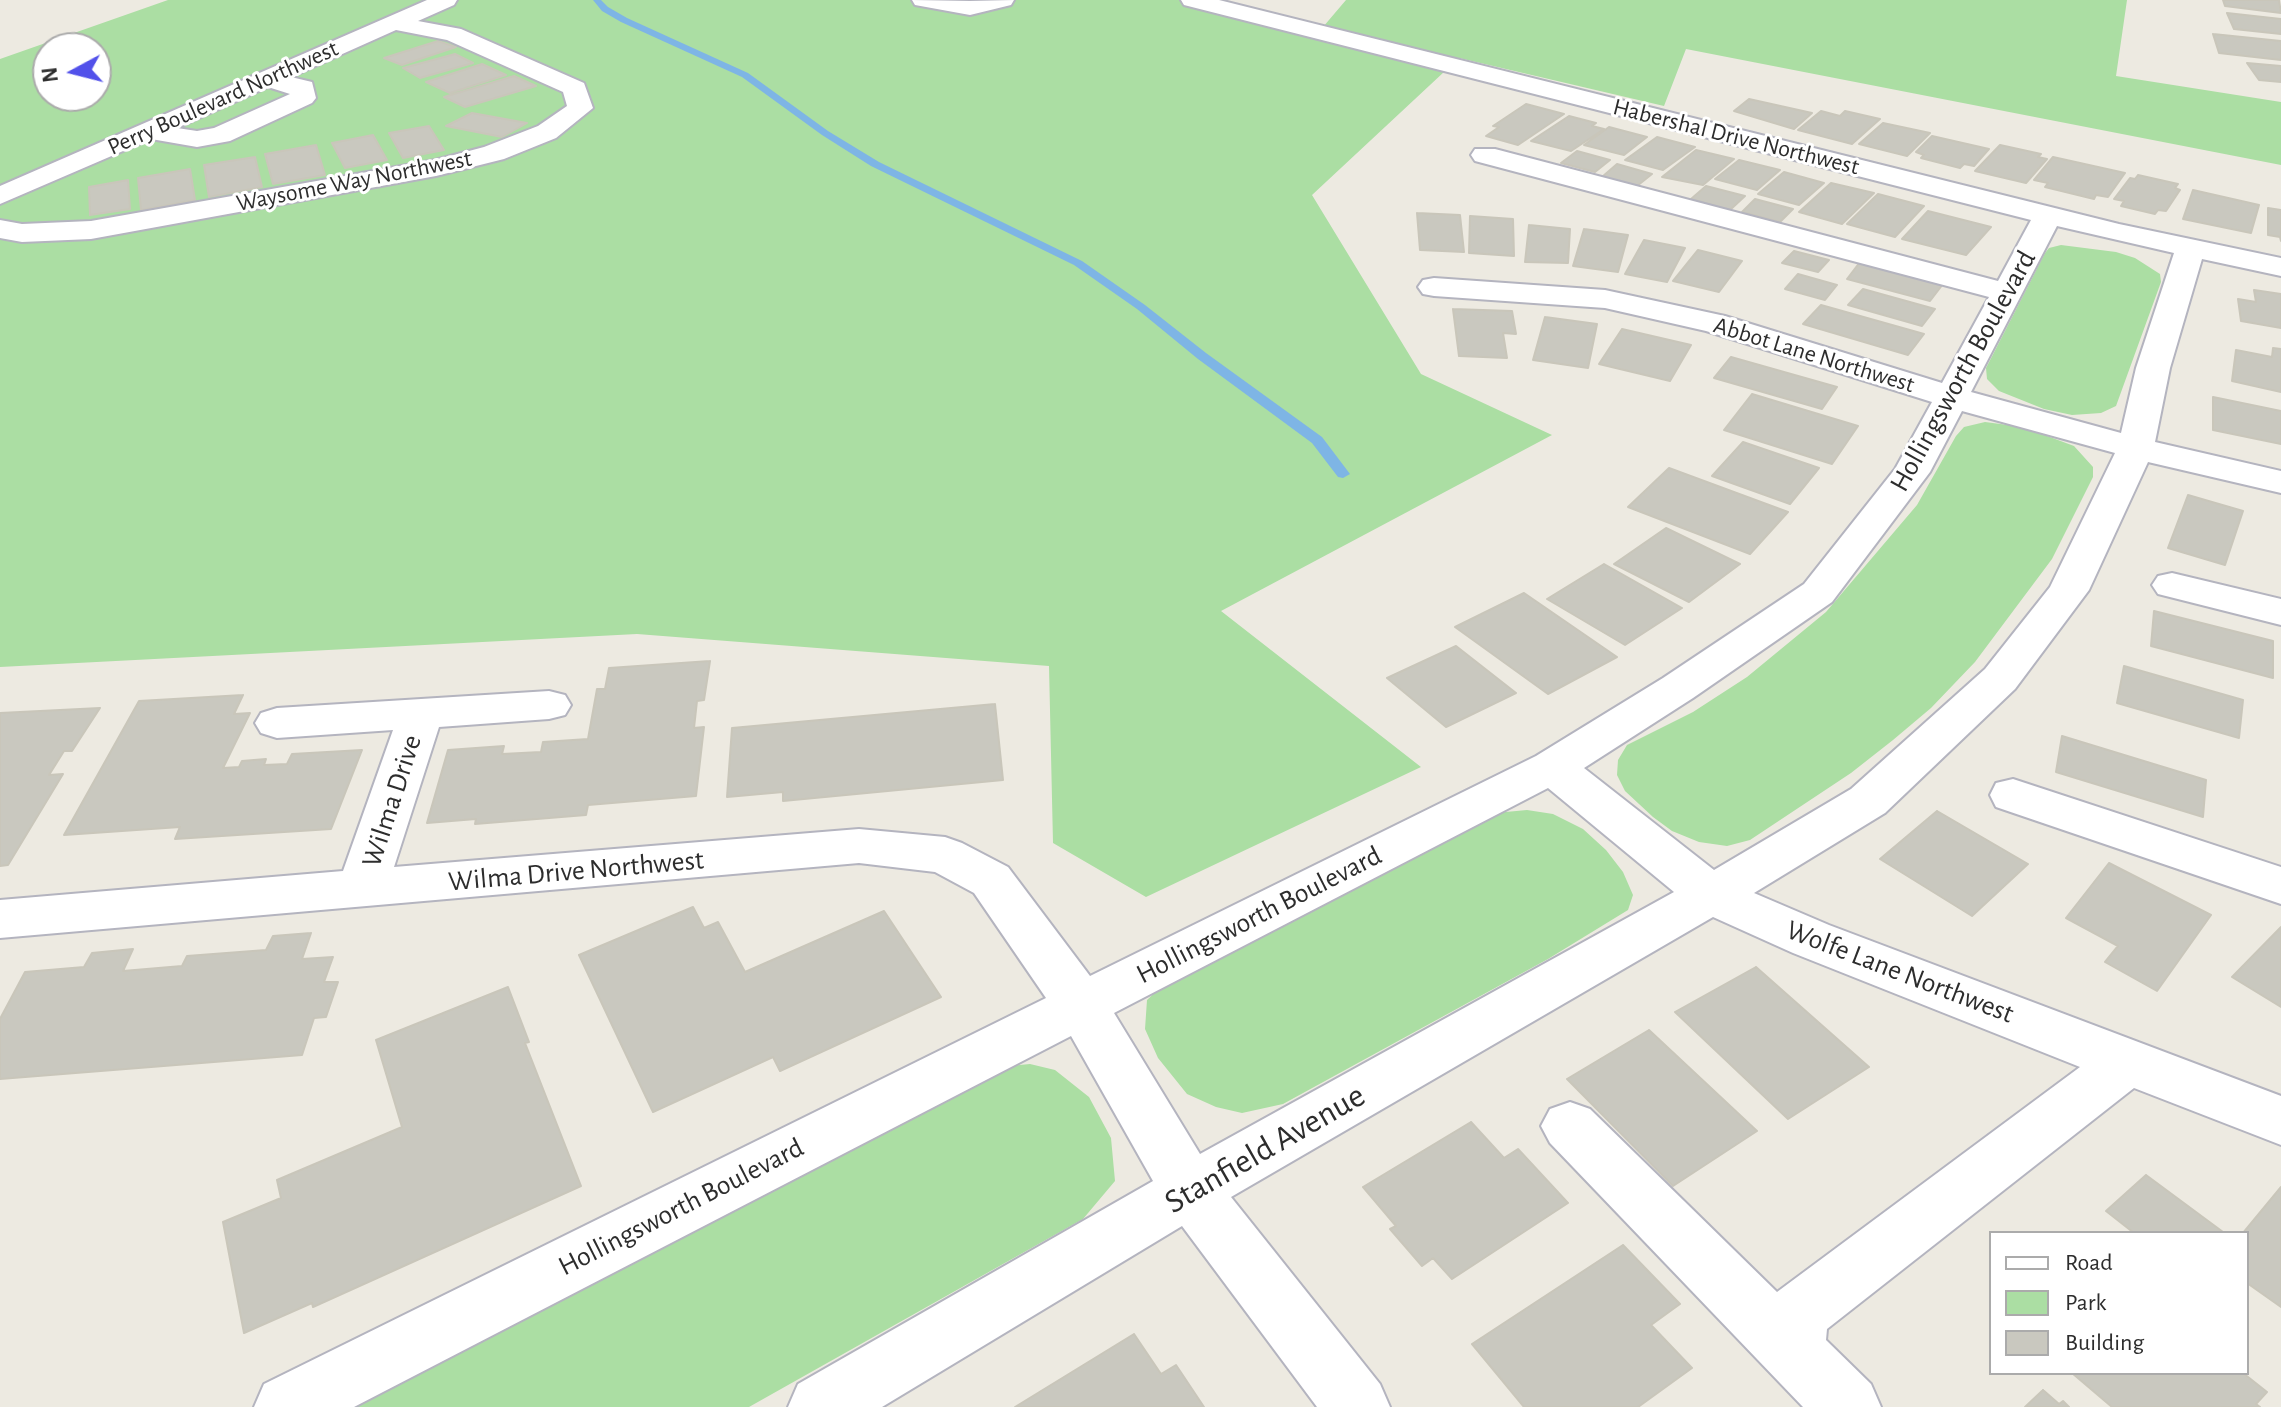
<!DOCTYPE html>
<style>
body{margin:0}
#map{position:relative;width:2281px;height:1407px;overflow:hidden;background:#edeae1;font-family:"Alegreya Sans",sans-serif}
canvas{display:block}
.legend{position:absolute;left:1989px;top:1231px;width:260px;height:144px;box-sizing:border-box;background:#fff;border:2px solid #ababab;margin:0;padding:10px 14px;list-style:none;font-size:24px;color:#2d2d2d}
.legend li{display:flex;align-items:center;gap:16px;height:40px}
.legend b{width:40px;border:2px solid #ababab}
.north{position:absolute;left:32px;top:32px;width:80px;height:80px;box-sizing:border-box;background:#fff;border:2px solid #ababab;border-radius:50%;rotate:263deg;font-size:22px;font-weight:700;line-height:32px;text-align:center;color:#2d2d2d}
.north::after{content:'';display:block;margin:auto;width:28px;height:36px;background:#5251ea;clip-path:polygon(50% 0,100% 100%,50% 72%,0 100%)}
</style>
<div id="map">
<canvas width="2281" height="1407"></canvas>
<ul class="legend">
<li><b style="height:10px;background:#fff"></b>Road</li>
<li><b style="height:22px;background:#abdea3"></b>Park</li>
<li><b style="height:22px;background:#c9c8bf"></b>Building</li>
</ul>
<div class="north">N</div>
</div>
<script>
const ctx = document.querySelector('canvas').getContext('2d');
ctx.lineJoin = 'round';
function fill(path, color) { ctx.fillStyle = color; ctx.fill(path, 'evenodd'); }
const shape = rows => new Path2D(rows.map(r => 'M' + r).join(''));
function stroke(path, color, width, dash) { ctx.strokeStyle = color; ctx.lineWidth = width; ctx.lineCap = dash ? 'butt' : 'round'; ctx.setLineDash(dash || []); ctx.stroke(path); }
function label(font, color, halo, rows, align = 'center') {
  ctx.font = font + ' "Alegreya Sans",sans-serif'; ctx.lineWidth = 6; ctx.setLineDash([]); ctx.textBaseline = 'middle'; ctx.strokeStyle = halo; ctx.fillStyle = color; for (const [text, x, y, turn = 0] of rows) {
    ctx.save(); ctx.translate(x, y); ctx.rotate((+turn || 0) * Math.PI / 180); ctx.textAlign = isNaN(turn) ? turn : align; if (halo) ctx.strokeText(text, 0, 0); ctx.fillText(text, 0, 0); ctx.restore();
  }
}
const green = shape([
 [168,0,1197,0,1323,27,1346,0,2127,0,2116,76,2281,102,2281,165,1686,49,1664,106,1459,58,1312,195,1421,374,1552,435,1221,611,1421,767,1146,897,1053,843,1049,666,637,634,0,667,0,59],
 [48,48,96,48,96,96,48,96],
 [2061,245,2116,252,2135,258,2160,274,2161,282,2116,406,2101,413,2072,415,2044,409,1999,391,1987,379,1986,368,2045,253,2049,248],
 [1985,422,2023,427,2074,446,2093,467,2093,477,2052,559,1975,662,1931,708,1893,740,1851,773,1750,840,1727,846,1699,842,1672,831,1653,817,1625,791,1617,775,1618,760,1627,745,1693,712,1747,677,1826,612,1917,505,1956,436,1964,427],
 [1527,810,1553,814,1583,829,1606,850,1623,872,1633,895,1628,910,1548,959,1283,1104,1242,1113,1216,1107,1187,1094,1158,1058,1145,1029,1147,1000,1169,979,1495,813],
 [1030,1064,1055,1070,1089,1097,1111,1138,1115,1181,1083,1219,749,1407,328,1407,999,1067]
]);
const stream = shape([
 [593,0,601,0,608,7,627,18,748,73,828,131,879,162,1082,261,1145,305,1206,353,1322,437,1350,474,1343,478,1338,477,1312,443,1198,359,1137,309,1074,265,871,166,822,135,742,77,621,22,602,11,593,0]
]);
const building = shape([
 [2223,0,2279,0,2281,13,2225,6,2223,0],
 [2227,13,2281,19,2281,34,2234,29,2227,13],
 [2213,34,2281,41,2281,60,2219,53,2213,34],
 [438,41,456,47,402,65,384,58,438,41],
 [455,54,473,63,420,78,403,68,455,54],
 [2247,63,2281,66,2281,82,2259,80,2247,63],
 [482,64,506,75,450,93,426,82,482,64],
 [514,76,536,86,465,107,444,97,514,76],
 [1749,99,1812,113,1794,129,1734,111,1749,99],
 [1526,104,1564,114,1518,145,1486,136,1499,127,1493,126,1526,104],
 [1821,111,1840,116,1845,111,1880,119,1852,144,1798,130,1821,111],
 [472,113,527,123,502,137,446,126,472,113],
 [1569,116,1596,123,1592,126,1604,129,1571,151,1531,141,1569,116],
 [1883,123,1930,133,1907,156,1859,144,1883,123],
 [429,126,444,150,403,158,389,133,429,126],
 [1609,127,1647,137,1624,155,1584,145,1609,127],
 [373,135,387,160,345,168,332,143,373,135],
 [1932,136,1989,149,1974,166,1964,164,1960,168,1921,158,1924,155,1916,152,1932,136],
 [1657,137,1695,147,1663,170,1625,160,1657,137],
 [316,145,325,175,273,184,265,154,316,145],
 [2000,145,2041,154,2038,157,2047,159,2026,183,1975,171,2000,145],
 [1696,150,1734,159,1703,185,1662,177,1696,150],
 [1577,151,1610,160,1595,172,1561,163,1577,151],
 [255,157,262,187,209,197,204,165,255,157],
 [2053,157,2125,173,2108,197,2096,195,2094,199,2045,187,2048,183,2034,180,2053,157],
 [1739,160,1780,170,1757,190,1715,179,1739,160],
 [1617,164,1652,174,1637,186,1602,177,1617,164],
 [190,169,195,200,141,210,138,178,190,169],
 [1784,172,1824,183,1799,205,1758,194,1784,172],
 [2138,175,2178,184,2175,188,2180,190,2166,211,2158,210,2155,214,2121,206,2124,201,2114,199,2130,178,2135,179,2138,175],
 [128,180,130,209,90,215,89,187,128,180],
 [1831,183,1874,193,1842,224,1799,212,1831,183],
 [1706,186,1745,196,1730,210,1691,199,1706,186],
 [2193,190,2259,205,2251,233,2183,219,2193,190],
 [1878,194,1924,206,1895,237,1847,224,1878,194],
 [1755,199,1793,209,1780,222,1742,212,1755,199],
 [2268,208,2281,210,2281,241,2280,237,2268,235,2268,208],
 [1928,211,1991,227,1966,255,1902,239,1928,211],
 [1417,213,1460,215,1464,252,1420,250,1417,213],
 [1470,216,1513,219,1514,256,1469,253,1470,216],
 [1529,225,1570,229,1568,263,1525,262,1529,225],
 [1584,229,1628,235,1618,272,1573,266,1584,229],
 [1644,240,1685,248,1667,282,1625,274,1644,240],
 [1698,250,1742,261,1719,292,1673,281,1698,250],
 [1794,251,1829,260,1818,272,1782,263,1794,251],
 [1860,262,1943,284,1930,301,1847,279,1860,262],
 [1798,274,1837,285,1825,300,1785,289,1798,274],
 [1863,289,1935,309,1922,326,1848,305,1863,289],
 [2254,290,2281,294,2281,328,2241,321,2238,299,2256,302,2254,290],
 [1821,305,1924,334,1908,355,1803,324,1821,305],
 [1453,309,1512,311,1516,334,1503,333,1507,358,1459,356,1453,309],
 [1545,317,1597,324,1588,368,1533,360,1545,317],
 [1622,329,1691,345,1670,381,1599,364,1622,329],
 [2273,348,2281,349,2281,392,2232,381,2236,350,2272,357,2273,348],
 [1731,357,1837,387,1822,409,1714,378,1731,357],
 [1752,394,1858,426,1832,464,1724,430,1752,394],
 [2213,397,2281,411,2281,444,2213,430,2213,397],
 [1743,442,1819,468,1790,504,1712,476,1743,442],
 [1669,468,1788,512,1750,554,1628,507,1669,468],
 [2188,495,2243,511,2225,565,2168,548,2188,495],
 [1666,528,1740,564,1689,602,1614,564,1666,528],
 [1604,564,1682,608,1625,645,1547,599,1604,564],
 [1524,593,1617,657,1548,694,1455,627,1524,593],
 [2154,611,2273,641,2273,678,2151,646,2154,611],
 [1456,646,1516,693,1446,727,1387,678,1456,646],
 [710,661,704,700,697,701,694,728,704,727,696,796,588,805,586,815,475,824,476,819,427,823,448,750,504,746,502,754,541,752,543,742,588,739,597,689,605,689,609,668,710,661],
 [2124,666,2243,700,2239,738,2117,703,2124,666],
 [243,695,234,714,250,713,223,768,239,767,242,761,266,759,264,765,287,764,292,754,362,750,331,829,175,839,180,827,64,835,139,701,243,695],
 [995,704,1003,780,783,801,783,792,727,797,732,728,995,704],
 [100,708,72,751,64,751,49,775,63,774,8,865,0,866,0,713,100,708],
 [2062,736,2206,780,2203,817,2056,772,2062,736],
 [1937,811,2028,864,1972,916,1880,859,1937,811],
 [2109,863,2211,915,2157,991,2105,962,2118,946,2066,918,2109,863],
 [693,907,704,928,718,922,745,972,884,911,941,997,780,1071,773,1057,653,1112,579,955,693,907],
 [2281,927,2281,1007,2232,977,2281,927],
 [311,933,302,959,333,957,324,982,338,982,326,1017,314,1018,302,1055,0,1079,0,1019,25,972,84,967,92,953,133,949,123,971,182,966,187,956,266,950,273,936,311,933],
 [1756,967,1869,1067,1788,1119,1675,1012,1756,967],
 [508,987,529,1042,525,1043,581,1186,313,1307,312,1303,244,1333,223,1222,281,1198,277,1180,402,1127,376,1040,508,987],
 [1649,1030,1757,1131,1673,1186,1567,1079,1649,1030],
 [1471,1122,1504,1158,1518,1149,1568,1203,1452,1279,1433,1258,1422,1266,1390,1229,1396,1226,1363,1187,1471,1122],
 [2146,1175,2223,1232,2134,1233,2106,1211,2146,1175],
 [2281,1187,2281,1307,2247,1283,2247,1233,2243,1233,2281,1187],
 [1623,1245,1680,1304,1651,1325,1692,1368,1638,1407,1524,1407,1472,1344,1623,1245],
 [1134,1334,1161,1374,1176,1365,1204,1407,1015,1407,1134,1334],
 [2072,1373,2243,1373,2267,1392,2256,1404,2260,1407,2112,1407,2072,1373],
 [2043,1390,2059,1404,2063,1401,2069,1407,2025,1407,2043,1390]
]);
const minor = shape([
 [427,0,457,0,454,5,418,21,461,29,584,83,593,108,556,138,504,159,436,176,91,239,22,242,0,238,0,220,22,224,91,221,435,160,484,147,538,126,567,106,563,92,447,40,396,30,291,77,312,82,316,98,312,103,230,141,197,147,151,139,0,204,0,186,427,0],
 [268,87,290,94,214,128,197,131,177,128,268,87],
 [912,0,970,1,1014,0,1011,5,970,15,915,5,912,0],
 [1181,0,1219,0,2119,224,2281,258,2281,276,2202,259,2170,368,2155,442,2281,471,2281,493,2148,462,2089,590,2015,689,1885,813,1754,893,1829,925,2281,1096,2281,1145,2134,1088,1827,1329,1826,1340,1871,1384,1881,1407,1803,1407,1550,1143,1541,1126,1550,1109,1570,1102,1590,1109,1777,1292,2080,1067,1793,953,1713,917,1231,1197,1380,1384,1390,1407,1317,1407,1182,1226,882,1407,788,1407,798,1384,1153,1181,1071,1036,354,1407,254,1407,264,1384,1046,998,974,893,935,872,859,863,0,938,0,900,343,871,393,730,277,738,261,733,255,723,261,713,277,708,549,691,565,695,571,705,565,715,549,719,439,727,394,867,859,829,945,837,962,843,1008,867,1090,976,1536,756,1663,678,1804,584,1895,469,1932,402,1706,331,1605,308,1434,296,1423,294,1418,287,1423,280,1434,278,1605,290,1725,316,1942,383,1989,297,1475,161,1471,155,1475,149,1495,149,1998,281,2031,220,1184,5,1181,0],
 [2057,226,2174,253,2136,368,2121,433,1971,392,2057,226],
 [1962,411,2115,453,2050,587,1985,669,1851,789,1714,870,1584,768,1693,698,1832,602,1930,472,1962,411],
 [1548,788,1674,892,1200,1154,1114,1013,1548,788],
 [2172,573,2281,599,2281,625,2158,594,2152,585,2158,576,2172,573],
 [2013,779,2281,867,2281,904,1996,807,1990,795,1996,783,2013,779]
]);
const farStreetnames = [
 ["Perry Boulevard Northwest",223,98,-24],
 ["Habershal Drive Northwest",1736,137,14],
 ["Waysome Way Northwest",354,181,-11],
 ["Abbot Lane Northwest",1814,355,17]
];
const streetNames = [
 ["Hollingsworth Boulevard",1963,371,-61],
 ["Wilma Drive",392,801,-72],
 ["Wilma Drive Northwest",576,871,-5],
 ["Hollingsworth Boulevard",1259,915,-27],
 ["Wolfe Lane Northwest",1900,972,21],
 ["Hollingsworth Boulevard",681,1207,-27]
];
const nearStreetnames = [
 ["Stanfield Avenue",1265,1149,-30]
];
fill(green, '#abdea3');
fill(stream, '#7eb5e5');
fill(building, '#c9c8bf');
stroke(building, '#c9c6ba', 2);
stroke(minor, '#b4b4bf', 4);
fill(minor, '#fff');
label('24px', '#2d2d2d', '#fff', farStreetnames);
label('28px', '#2d2d2d', '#fff', streetNames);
label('34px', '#2d2d2d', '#fff', nearStreetnames);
</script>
